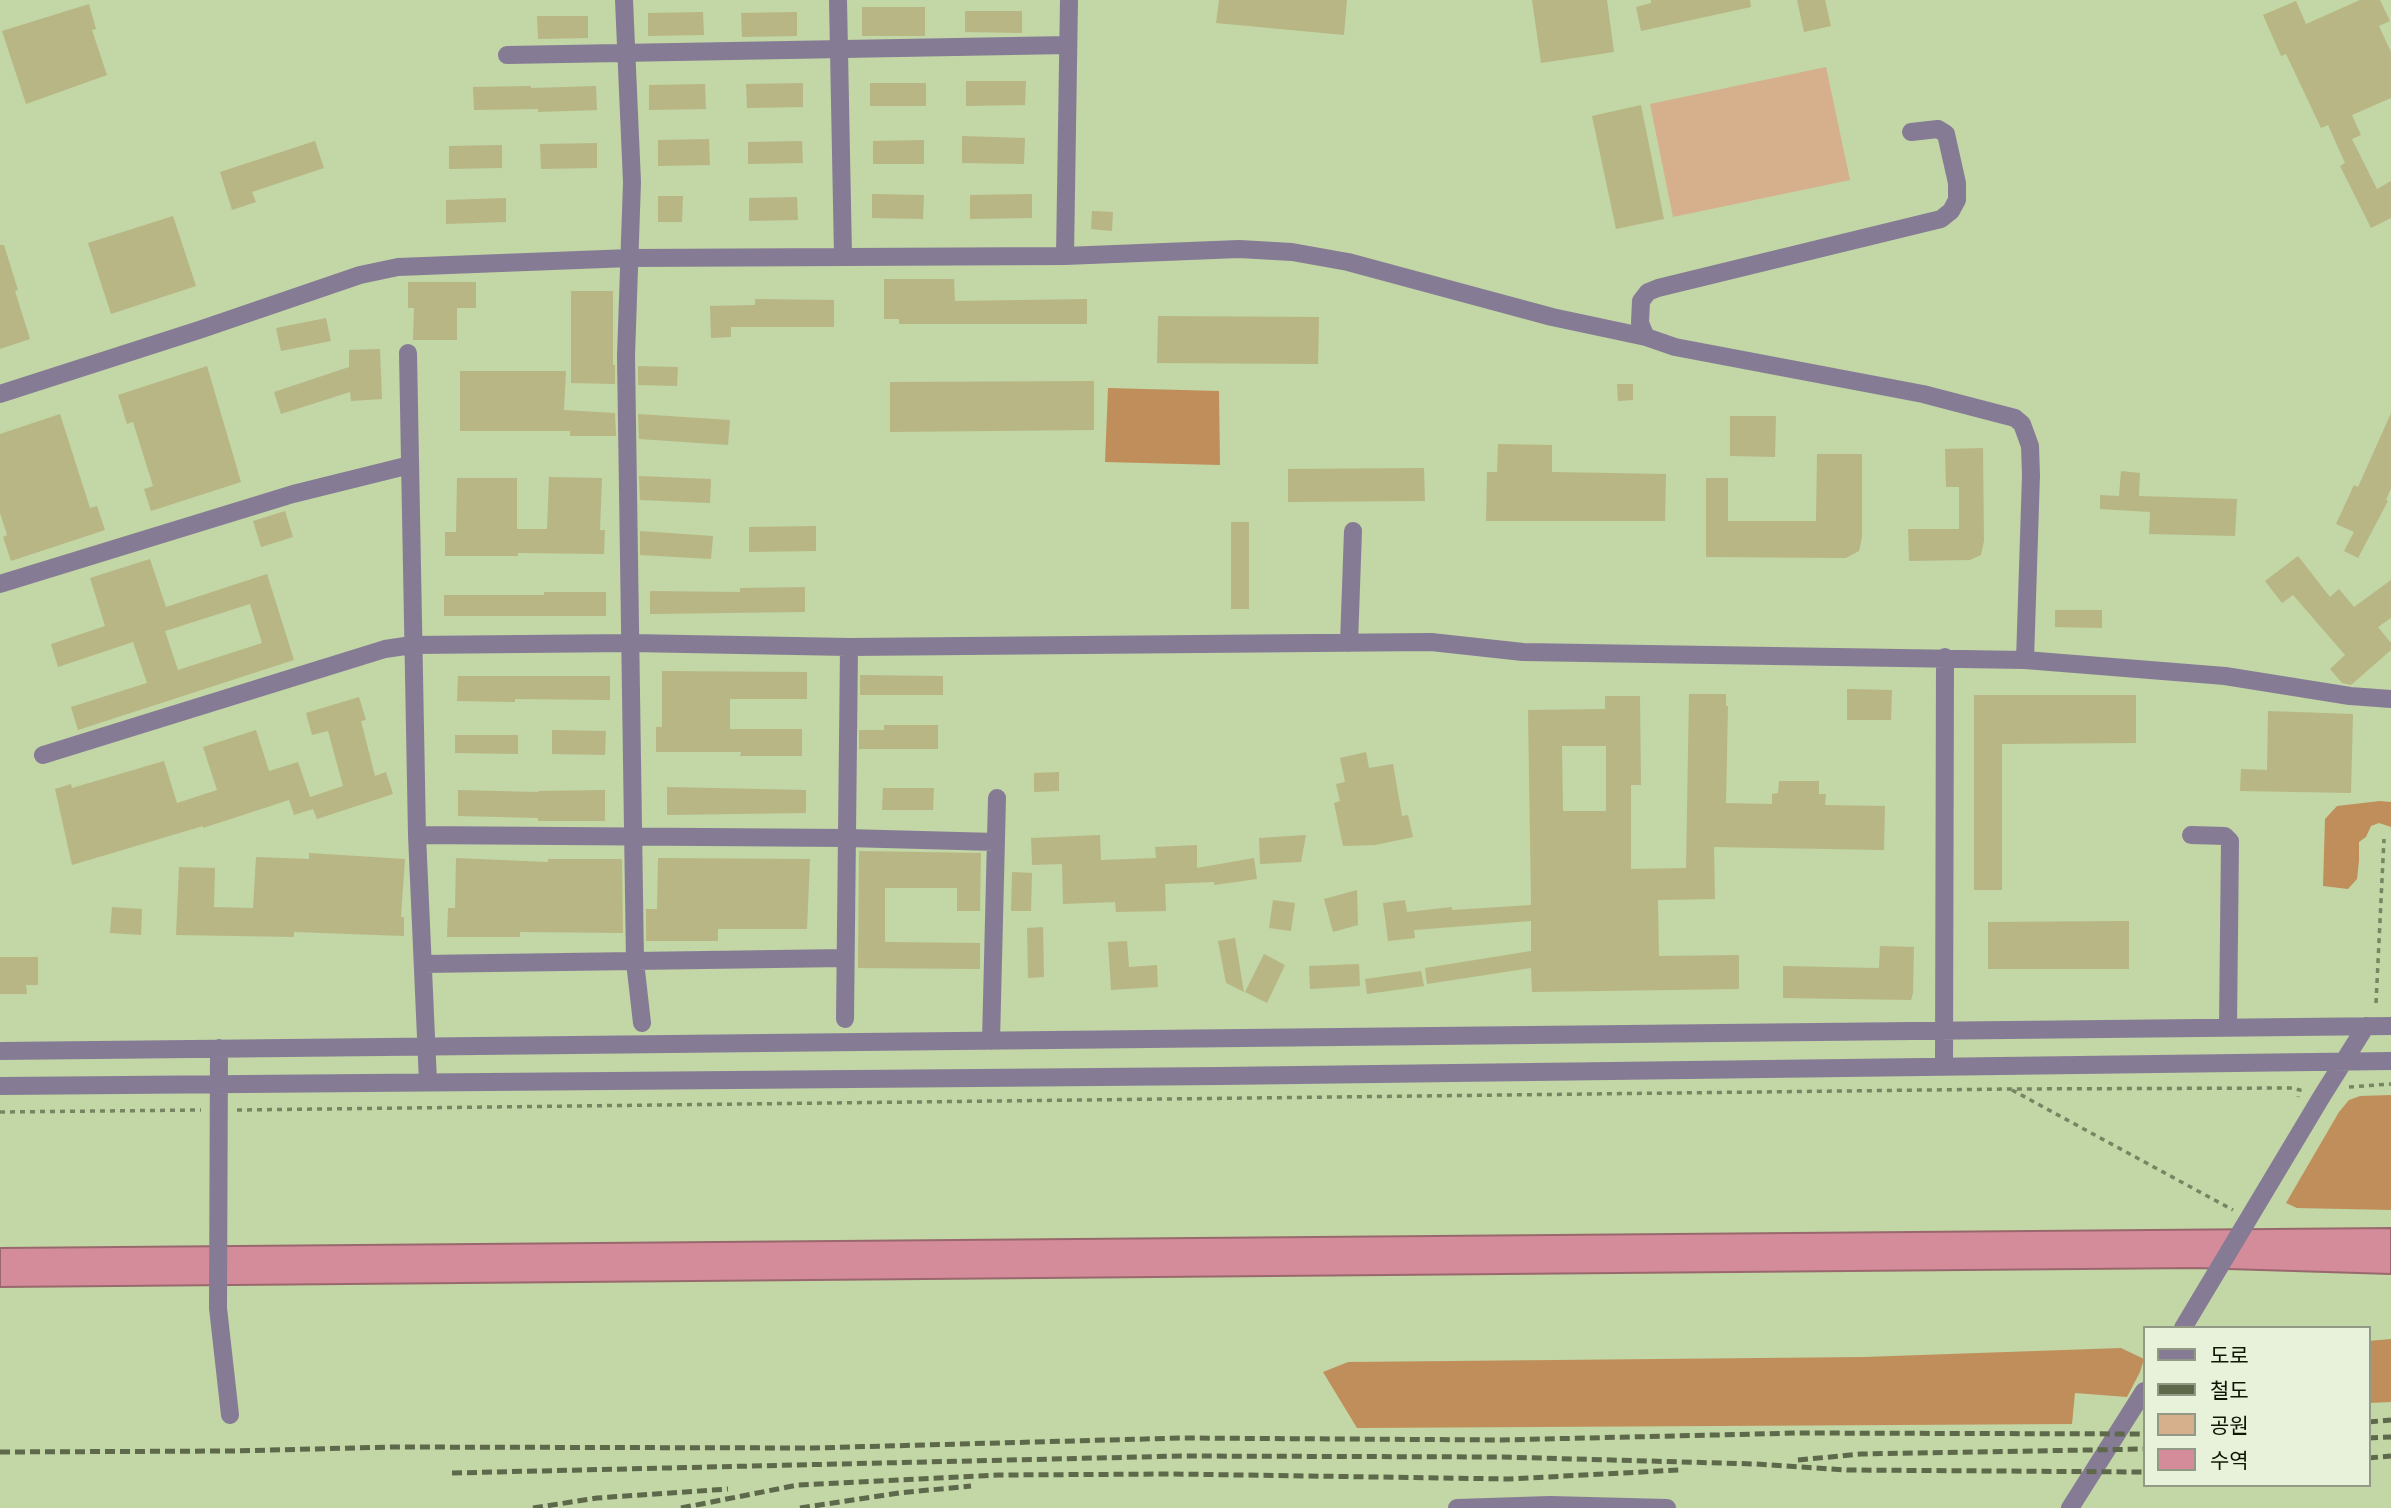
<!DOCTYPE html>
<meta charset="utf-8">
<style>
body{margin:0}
#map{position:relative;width:2391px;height:1508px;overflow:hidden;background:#c2d6a6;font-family:"Source Sans 3","Noto Sans KR",sans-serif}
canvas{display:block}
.legend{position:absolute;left:2143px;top:1326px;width:228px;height:161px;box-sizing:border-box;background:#e8f2da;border:2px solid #929a85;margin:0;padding:9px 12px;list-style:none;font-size:21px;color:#101605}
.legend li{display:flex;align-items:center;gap:14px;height:35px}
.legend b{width:35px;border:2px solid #929a85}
</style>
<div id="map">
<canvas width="2391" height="1508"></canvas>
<ul class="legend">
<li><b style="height:9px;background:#867b95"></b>도로</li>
<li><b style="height:9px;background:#5d694a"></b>철도</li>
<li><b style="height:19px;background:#d6b08c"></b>공원</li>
<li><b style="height:19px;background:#d48b9a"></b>수역</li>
</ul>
</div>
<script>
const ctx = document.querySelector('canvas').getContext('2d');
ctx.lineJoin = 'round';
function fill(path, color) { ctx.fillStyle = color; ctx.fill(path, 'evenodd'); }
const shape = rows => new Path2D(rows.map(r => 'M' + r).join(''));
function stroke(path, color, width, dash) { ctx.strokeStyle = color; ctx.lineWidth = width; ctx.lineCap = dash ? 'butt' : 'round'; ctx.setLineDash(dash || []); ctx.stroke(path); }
const green = shape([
 [1826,67,1850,180,1673,217,1650,104]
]);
const forest = shape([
 [1108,388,1219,391,1220,465,1105,462],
 [2380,801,2391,802,2391,827,2379,823,2371,826,2366,837,2359,842,2359,861,2357,879,2348,889,2323,886,2325,819,2337,806],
 [2391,1095,2391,1210,2297,1208,2286,1203,2339,1112,2349,1100,2360,1096],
 [2391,1339,2391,1402,2368,1403,2368,1341],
 [2121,1348,2144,1359,2140,1372,2127,1397,2075,1393,2072,1424,1357,1428,1323,1372,1348,1362,1864,1357]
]);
const water = shape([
 [2391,1228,2391,1274,2196,1268,0,1287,0,1248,2391,1228]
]);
const building = shape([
 [1219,0,1347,0,1344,35,1216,23],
 [1532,0,1607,0,1614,52,1541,63],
 [1651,0,1750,0,1751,7,1641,31,1636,7,1651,3],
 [1797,0,1825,0,1831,26,1804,32],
 [2360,0,2380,0,2390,21,2379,26,2391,52,2391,98,2352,115,2361,135,2352,139,2377,189,2391,181,2391,218,2371,228,2340,166,2345,163,2328,125,2321,128,2286,54,2281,56,2263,15,2296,1,2306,24],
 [89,4,96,29,92,30,107,75,26,104,2,31],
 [862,7,925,7,925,36,862,36],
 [965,11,1022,11,1022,33,965,32],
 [703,12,704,35,648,36,648,13],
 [797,12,797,36,742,37,741,13],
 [537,16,588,16,588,38,538,39],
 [966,81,1026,81,1025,105,966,106],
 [803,83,803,107,747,108,746,84],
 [870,83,926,83,926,106,870,106],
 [705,84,706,109,649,110,649,85],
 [531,86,531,88,596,86,597,110,538,112,538,109,474,110,473,87],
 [1641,105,1664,219,1616,229,1592,116],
 [962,136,1025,138,1024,164,962,163],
 [709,139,710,165,658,166,658,140],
 [924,140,924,164,873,164,873,141],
 [315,141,324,168,252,192,256,202,232,210,220,172],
 [802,141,803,163,748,164,748,142],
 [597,143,597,168,541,169,540,144],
 [502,145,502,168,449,169,449,146],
 [872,194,924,195,923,219,872,218],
 [1032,194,1032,218,970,219,970,195],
 [658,196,683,196,682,222,658,222],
 [797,197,798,220,749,221,749,198],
 [506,198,506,222,446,224,446,200],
 [1092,211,1113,212,1112,231,1091,229],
 [173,216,196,286,111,314,88,243],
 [0,245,4,245,18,290,15,291,30,339,0,349],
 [884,279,954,279,955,301,1087,299,1087,324,899,324,899,319,884,319],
 [408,282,476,282,476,308,457,308,457,340,413,340,414,308,408,308],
 [571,291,613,291,613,365,615,365,615,384,571,383],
 [755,299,834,300,834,327,731,327,731,337,711,338,710,306,755,305],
 [1158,316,1319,317,1318,364,1157,363],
 [326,318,331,341,281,351,276,328],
 [380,349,382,399,351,401,350,392,281,414,274,392,349,367,349,350],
 [207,366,241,482,151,511,144,489,153,486,133,422,127,424,118,395],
 [638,366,678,367,677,386,638,385],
 [460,371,566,371,564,410,615,413,616,436,570,436,570,431,460,431],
 [1094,381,1094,430,890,432,890,382],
 [1617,384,1633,384,1633,400,1618,401],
 [2391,413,2391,488,2386,500,2388,501,2358,558,2344,551,2354,532,2336,524,2354,485,2358,487],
 [60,414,90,508,97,506,105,530,11,561,3,537,7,535,0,513,0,434],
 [638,414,730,420,728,445,639,439],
 [1730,416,1776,416,1775,457,1730,456],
 [1498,444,1552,445,1552,472,1666,474,1665,521,1486,521,1487,472,1497,472],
 [1983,448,1984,541,1981,555,1970,560,1909,561,1908,529,1959,529,1959,487,1946,487,1945,449],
 [1817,454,1862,454,1862,537,1859,551,1846,558,1706,557,1706,478,1728,478,1728,521,1816,521],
 [1424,468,1425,501,1288,502,1288,469],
 [2121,471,2140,473,2139,496,2237,499,2235,536,2149,534,2150,512,2100,509,2100,495,2119,496],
 [639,476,711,479,710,503,640,500],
 [549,477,602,478,600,530,605,530,604,554,518,553,518,556,445,556,445,532,456,532,457,478,517,478,517,529,547,529],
 [285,511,293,537,261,547,253,521],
 [1231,522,1249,522,1249,609,1231,609],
 [816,526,816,551,749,552,749,527],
 [640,531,713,536,711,559,640,555],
 [2298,556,2330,597,2339,589,2354,607,2391,580,2391,618,2378,627,2391,643,2391,650,2351,685,2342,683,2330,669,2345,655,2293,595,2282,603,2265,581],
 [150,559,166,607,267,574,294,660,78,730,71,707,147,683,133,642,58,667,51,644,105,626,90,578],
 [250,604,262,643,178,670,165,631],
 [805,587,805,612,650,614,650,591,740,592,740,588],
 [544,592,606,592,606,616,444,616,444,595,544,595],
 [2055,610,2102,610,2102,628,2055,627],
 [662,671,807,672,807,699,730,699,730,729,802,729,802,756,740,756,741,752,656,752,656,727,662,727],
 [860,675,943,676,943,695,860,695],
 [458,676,610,676,610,700,515,699,515,702,457,701],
 [1847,689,1892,690,1891,720,1847,720],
 [1689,694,1726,694,1726,706,1728,706,1726,803,1772,804,1772,794,1778,793,1779,781,1819,781,1819,794,1826,794,1825,805,1885,806,1884,850,1714,847,1715,899,1658,900,1659,956,1739,955,1739,989,1532,992,1531,968,1427,984,1425,968,1531,951,1531,921,1414,930,1415,938,1388,941,1383,903,1405,900,1407,912,1452,907,1452,910,1531,905,1528,710,1605,709,1605,696,1640,696,1641,785,1631,785,1631,869,1686,868],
 [1562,746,1606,746,1606,811,1563,811],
 [1974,695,2136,695,2136,743,2002,744,2002,890,1974,890],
 [359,697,366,720,361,721,375,776,386,772,393,794,317,819,313,809,294,815,289,800,203,828,203,826,72,865,55,789,71,784,72,788,164,761,177,803,217,790,203,747,256,730,269,771,298,762,310,797,343,786,328,731,312,735,306,713],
 [2268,711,2353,714,2351,793,2240,791,2241,769,2267,770],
 [884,725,938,725,938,749,859,749,859,730,884,730],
 [552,730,606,731,605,755,552,754],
 [455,735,518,735,518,754,455,753],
 [1366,752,1369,768,1393,764,1402,816,1408,815,1413,837,1375,845,1343,846,1334,803,1340,801,1336,784,1345,782,1340,758],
 [1059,772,1059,791,1034,792,1034,773],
 [667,787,806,790,806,813,667,815],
 [883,788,934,788,933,810,882,810],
 [458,790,538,792,538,791,605,790,605,821,538,821,538,818,458,816],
 [1100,835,1101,860,1156,858,1155,847,1197,845,1197,868,1254,858,1257,879,1214,885,1214,882,1165,884,1166,911,1116,912,1115,902,1063,904,1062,864,1032,865,1031,838],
 [1306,835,1301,862,1260,864,1259,838],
 [859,851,981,853,980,911,957,911,957,888,885,888,885,942,980,943,980,969,858,968],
 [309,853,405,859,401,917,404,917,404,936,294,932,294,937,176,935,179,867,215,868,214,907,253,908,256,857,309,859],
 [456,858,548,862,548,859,622,859,623,933,520,932,520,937,447,937,448,908,455,908],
 [658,858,810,859,807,929,718,929,718,941,646,941,646,909,657,909],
 [1012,872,1032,873,1031,911,1011,911],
 [1357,890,1358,925,1333,932,1324,899],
 [1273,900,1295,903,1291,931,1269,928],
 [112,907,142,909,141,935,110,933],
 [2129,921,2129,969,1988,969,1988,922],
 [1043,927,1044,977,1028,978,1027,928],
 [1235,938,1244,992,1226,983,1218,941],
 [1127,941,1129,967,1157,965,1158,987,1111,990,1108,942],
 [1880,946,1914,947,1913,993,1911,1000,1783,998,1783,966,1879,968],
 [1264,954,1285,965,1267,1003,1245,992],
 [0,957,38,957,38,985,26,985,27,994,0,994],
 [1359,964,1360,986,1310,989,1309,966],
 [1421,971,1424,986,1367,994,1365,979]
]);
const path = shape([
 [2376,1003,2384,839],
 [2349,1087,2391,1084],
 [2012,1090,2233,1210],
 [237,1110,2011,1089,2292,1088,2300,1090,2298,1097],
 [0,1112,201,1110]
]);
const minor = shape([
 [624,0,632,182,626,356,635,962,642,1023],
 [838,0,843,255],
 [507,55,1068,45],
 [1911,132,1938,129,1946,134,1957,183,1957,200,1951,211,1941,219,1658,288,1648,292,1641,301,1640,323,1646,337,1675,347,1923,394,2015,418,2022,424,2030,446,2031,475,2025,660],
 [1065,256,1069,0],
 [408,353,417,835,428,1082],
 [0,394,199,330,360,275,398,267,630,258,1065,256,1239,249,1292,252,1348,262,1552,317,1646,337],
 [0,584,293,494,410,465],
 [1349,643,1353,531],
 [43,755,385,649,412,645,631,643,849,647,1431,642,1523,652,2025,660,2225,676,2350,696,2391,699],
 [417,835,847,838,996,842],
 [2191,835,2225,836,2230,841,2228,1027],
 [423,964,845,958],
 [845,1019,849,647],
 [991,1041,997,798],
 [219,1048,218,1308,230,1415],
 [0,1051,2391,1026],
 [1944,1066,1945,657],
 [0,1086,1220,1076,2391,1061],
 [2183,1328,2322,1096,2366,1026],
 [1457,1508,1550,1505,1667,1508],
 [2070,1508,2144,1391]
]);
const rail = shape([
 [2368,1422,2391,1420],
 [2368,1438,2391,1437],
 [0,1452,232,1451,395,1447,813,1448,1182,1438,1501,1440,1800,1433,2144,1434],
 [2368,1458,2391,1456],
 [1798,1460,1861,1454,2144,1449],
 [452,1473,1182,1456,1503,1457,1756,1464,1847,1470,2144,1472],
 [533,1508,597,1498,728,1489],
 [681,1508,798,1485,998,1475,1175,1474,1509,1479,1679,1470],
 [800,1508,899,1493,971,1486]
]);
fill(green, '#d6b08c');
fill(forest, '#c08e5b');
fill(water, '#d48b9a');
stroke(water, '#99686d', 2);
fill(building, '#b8b684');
stroke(path, '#778562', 3.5, [5, 5]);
stroke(minor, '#867b95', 18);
stroke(rail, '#5d694a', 5, [10, 5]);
</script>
